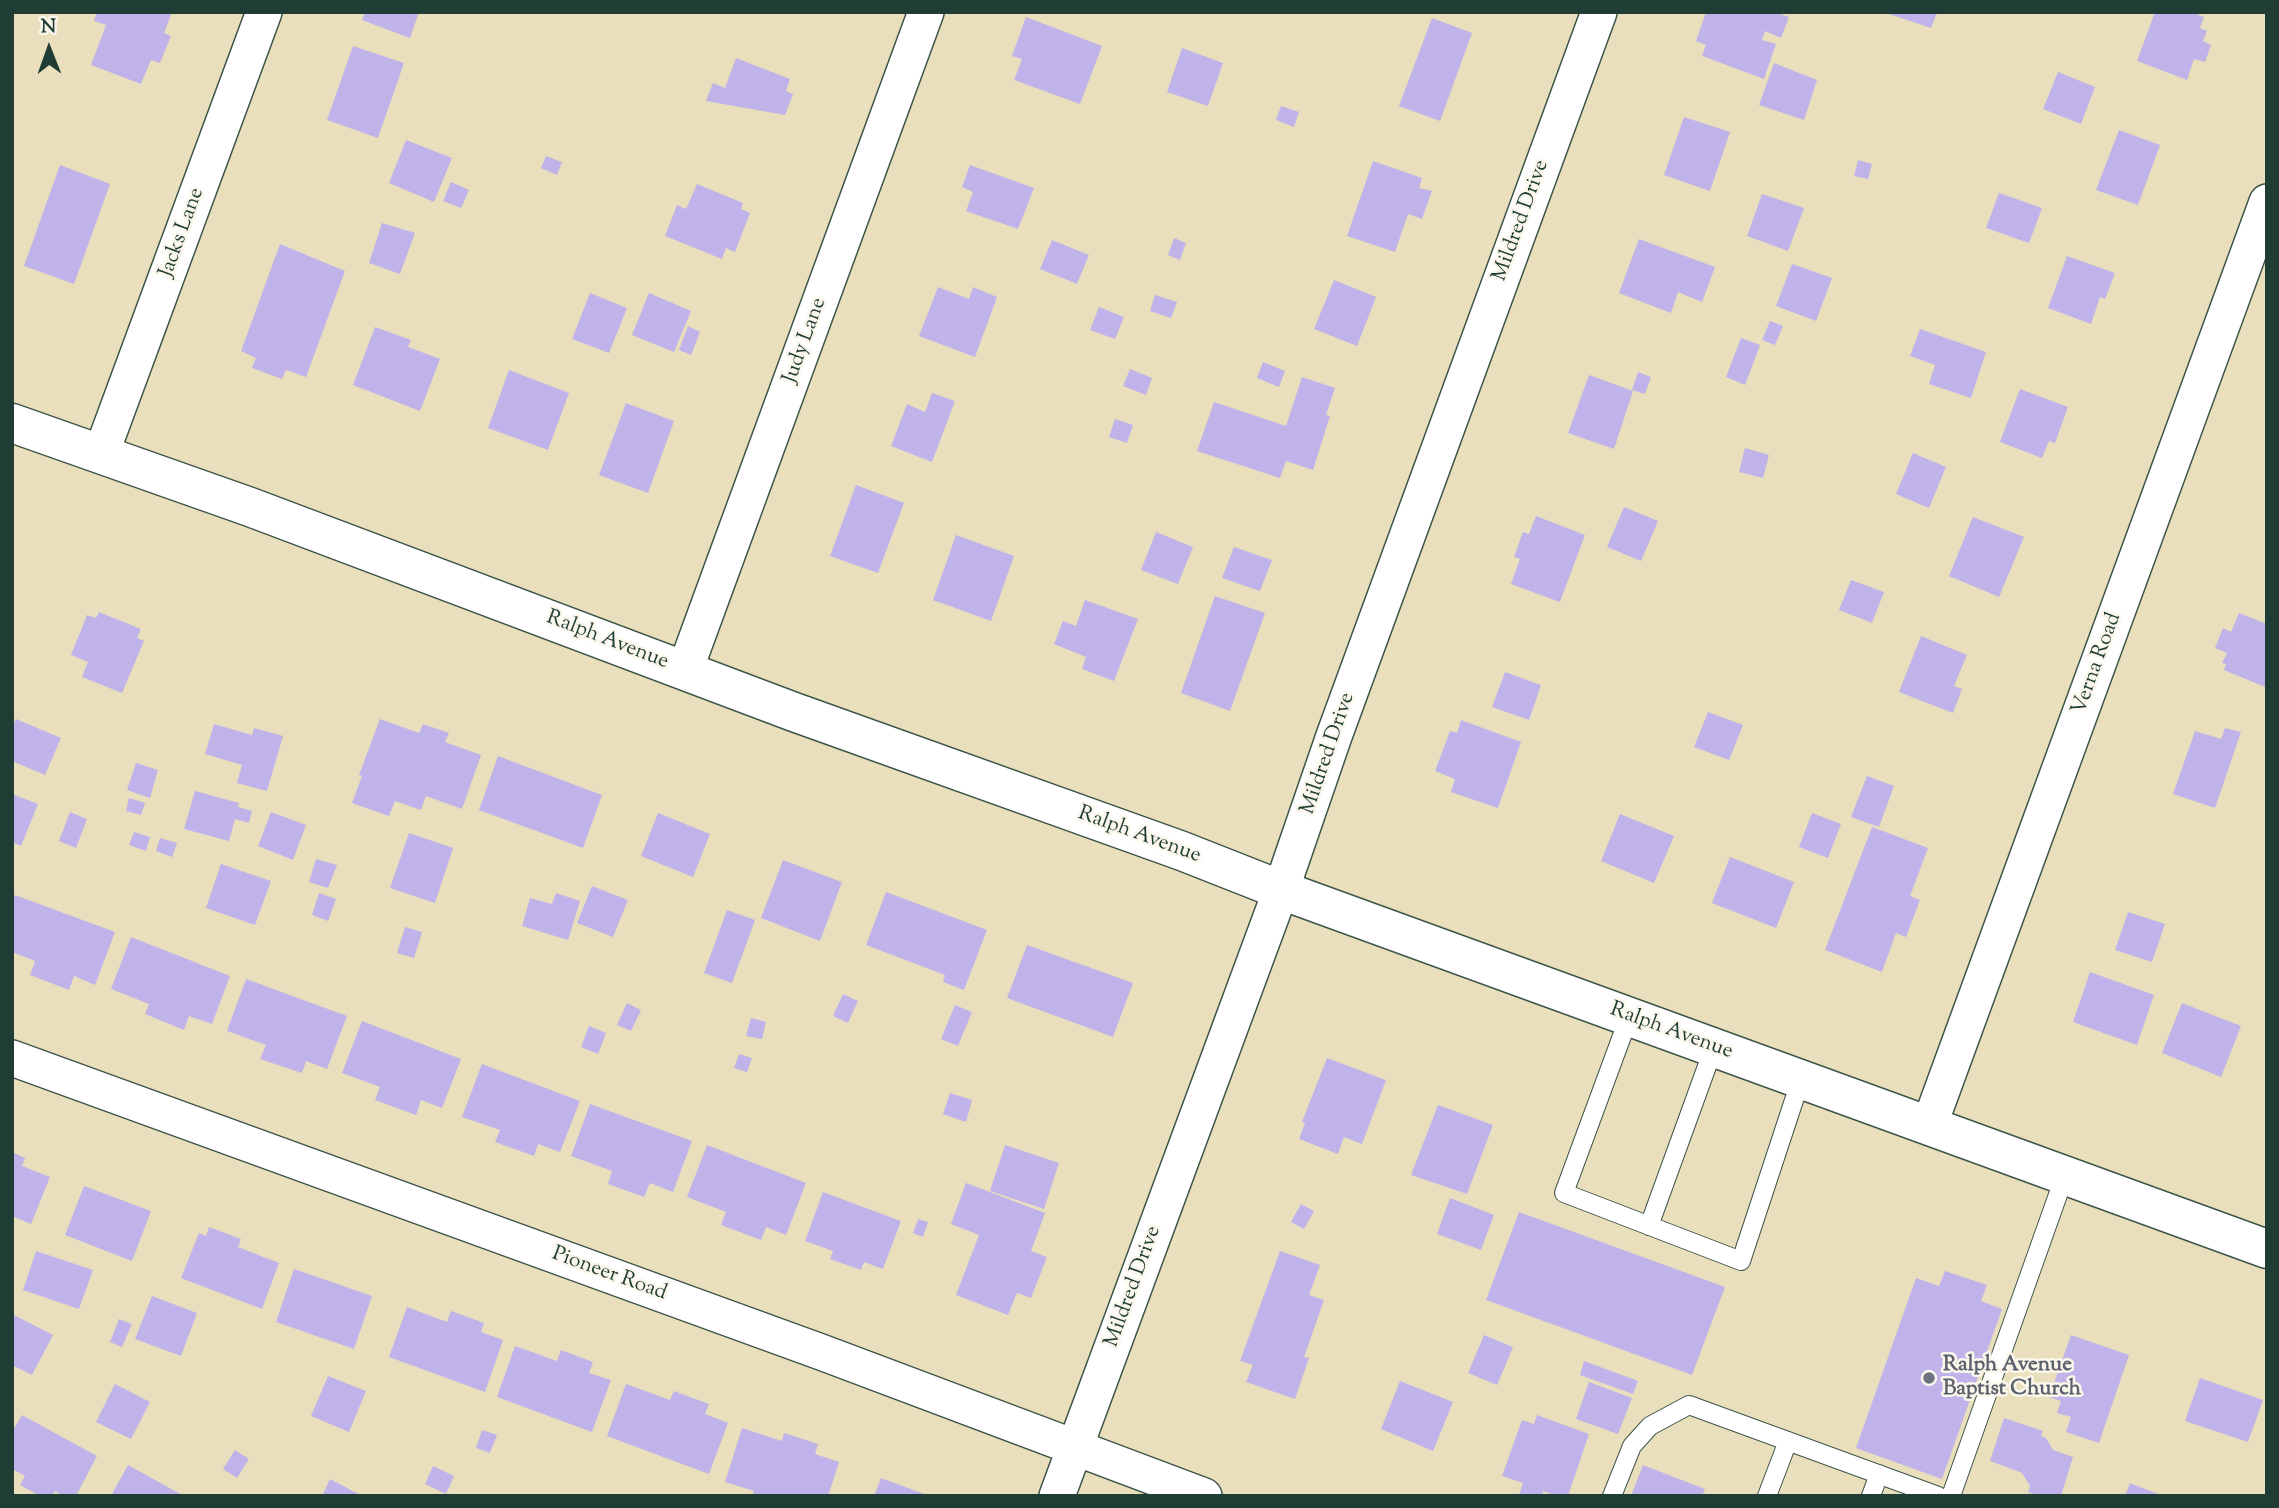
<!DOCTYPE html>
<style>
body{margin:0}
#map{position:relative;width:2279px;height:1508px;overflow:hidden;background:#e9dfbc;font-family:"Sorts Mill Goudy",serif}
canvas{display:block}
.frame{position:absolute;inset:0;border:14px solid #1f3d34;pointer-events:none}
.north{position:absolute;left:14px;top:14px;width:70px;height:70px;-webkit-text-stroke:5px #fbf7ec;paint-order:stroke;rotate:359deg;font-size:19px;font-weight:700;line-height:28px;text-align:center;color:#1f3d34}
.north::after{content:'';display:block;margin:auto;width:24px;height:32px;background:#1f3d34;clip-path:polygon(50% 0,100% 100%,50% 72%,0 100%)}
</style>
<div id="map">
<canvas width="2279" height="1508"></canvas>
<div class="frame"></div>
<div class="north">N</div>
</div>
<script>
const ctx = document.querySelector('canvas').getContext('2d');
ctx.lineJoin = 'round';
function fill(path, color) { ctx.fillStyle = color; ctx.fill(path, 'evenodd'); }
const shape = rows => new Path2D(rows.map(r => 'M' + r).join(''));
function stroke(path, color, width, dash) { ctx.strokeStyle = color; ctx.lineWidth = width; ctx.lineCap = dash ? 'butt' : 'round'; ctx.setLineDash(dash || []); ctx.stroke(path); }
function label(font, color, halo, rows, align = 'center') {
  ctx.font = font + ' "Sorts Mill Goudy",serif'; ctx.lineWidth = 5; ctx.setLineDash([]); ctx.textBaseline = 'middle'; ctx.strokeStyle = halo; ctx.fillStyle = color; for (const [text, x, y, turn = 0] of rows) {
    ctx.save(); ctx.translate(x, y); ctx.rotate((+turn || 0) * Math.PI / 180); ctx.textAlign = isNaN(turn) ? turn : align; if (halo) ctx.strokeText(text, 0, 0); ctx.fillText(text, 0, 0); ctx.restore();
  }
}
const building = shape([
 [97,12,172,12,164,33,171,36,160,63,151,60,141,84,91,65,106,25,94,21],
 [365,12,419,12,410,38,362,20],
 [1706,12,1774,12,1789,17,1781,38,1765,31,1762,40,1776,44,1764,79,1702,56,1706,45,1696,41],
 [1935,12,1937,13,1931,28,1886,13],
 [2155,12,2191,12,2204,17,2200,28,2207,31,2203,41,2211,45,2205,62,2194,59,2187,80,2137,61],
 [1026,17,1102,46,1080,104,1014,80,1022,59,1012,56],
 [1432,18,1472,33,1440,121,1399,106],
 [353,46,404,63,378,138,327,120],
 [1182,48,1223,63,1208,106,1167,92],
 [736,58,790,79,786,91,793,94,785,115,706,101,713,83,725,88],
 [1774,63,1817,80,1804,120,1759,105],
 [2058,72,2095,87,2081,124,2043,109],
 [1281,106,1299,112,1294,127,1276,120],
 [1684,117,1730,132,1710,191,1664,175],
 [2119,130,2160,145,2138,205,2096,190],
 [406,140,452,158,434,202,389,183],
 [546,156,562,162,557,175,541,168],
 [1858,160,1872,164,1868,179,1854,176],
 [1373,161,1422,178,1419,188,1432,191,1422,219,1408,214,1395,252,1347,236],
 [60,165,110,184,74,284,24,266],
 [970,165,1034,188,1018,229,966,211,973,192,962,187],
 [451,182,469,190,461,208,443,201],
 [697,184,743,203,741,209,750,213,735,252,726,248,722,259,665,236,677,205,686,209],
 [1999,193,2042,208,2029,243,1986,228],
 [1762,194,1804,208,1788,251,1747,236],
 [382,223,415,233,400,274,369,263],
 [1174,238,1186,243,1180,260,1168,255],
 [1639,239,1715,267,1702,302,1678,292,1671,313,1619,293],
 [1052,240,1089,255,1077,284,1040,269],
 [280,244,345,271,306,377,286,370,282,379,252,368,256,358,241,351],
 [2067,256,2115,273,2105,299,2100,297,2091,324,2048,308],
 [1792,264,1832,278,1816,321,1776,306],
 [1334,280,1376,297,1357,346,1314,329],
 [938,287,969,299,973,287,997,297,975,357,919,336],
 [590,293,627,308,609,353,572,339],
 [649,293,691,311,674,352,632,335],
 [1155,295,1177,302,1171,318,1150,311],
 [1099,307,1124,317,1115,339,1090,330],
 [1770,321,1783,326,1775,345,1762,340],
 [688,326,700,332,691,355,679,350],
 [375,327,411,340,408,347,440,359,420,411,353,385],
 [1920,329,1986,352,1971,398,1929,384,1935,365,1910,356],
 [1741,338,1760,345,1745,385,1726,377],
 [1263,362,1285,371,1279,387,1257,378],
 [1130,369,1152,378,1146,395,1123,386],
 [509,370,569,393,548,450,488,428],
 [1638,372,1651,377,1645,394,1632,390],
 [1589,375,1633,391,1614,449,1568,433],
 [1302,377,1335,388,1326,415,1330,416,1313,470,1286,461,1280,478,1197,451,1214,402,1286,426],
 [2020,389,2068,407,2055,443,2049,441,2042,458,2000,442],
 [932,393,955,401,932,462,891,446,907,404,925,412],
 [626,403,674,421,648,493,599,475],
 [1115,419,1133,425,1127,443,1109,437],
 [1745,448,1769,455,1763,478,1739,472],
 [1913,453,1946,467,1929,508,1896,494],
 [856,485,904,503,878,573,830,556],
 [1624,507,1658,521,1641,561,1607,547],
 [1536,516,1585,535,1560,602,1511,584,1520,559,1514,557,1523,532,1529,534],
 [1973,517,2024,537,1999,597,1949,576],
 [1156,532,1193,547,1178,584,1141,570],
 [956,535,1014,556,991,621,933,600],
 [1234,547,1272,560,1260,591,1222,578],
 [1851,580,1884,592,1872,623,1839,610],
 [1215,596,1265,613,1230,711,1181,693],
 [1085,600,1138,619,1114,681,1082,669,1086,657,1054,644,1063,621,1076,626],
 [99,612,141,629,137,638,144,641,122,693,82,677,88,662,71,655,87,615,96,618],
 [2239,613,2267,624,2267,682,2265,687,2224,670,2226,664,2222,663,2227,653,2215,648,2223,628,2231,632],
 [1921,636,1967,655,1954,686,1962,689,1953,713,1899,692],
 [1505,672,1541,685,1529,720,1492,707],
 [1708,712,1743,725,1729,760,1694,747],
 [16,719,61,738,45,775,12,761,12,727],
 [380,719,419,733,423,724,449,733,445,742,481,755,462,809,426,796,421,810,395,801,389,816,352,803,362,776,359,775],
 [1461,720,1521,742,1498,808,1451,792,1455,779,1435,771,1450,731,1457,733],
 [214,724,252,735,254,728,283,736,267,791,237,783,242,765,205,754],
 [2225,728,2241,732,2215,808,2173,794,2195,731,2221,739],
 [498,756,602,795,583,848,479,810],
 [136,763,158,770,150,798,127,790],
 [1867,776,1894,786,1879,827,1851,817],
 [195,791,239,803,238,807,252,811,249,823,235,819,229,841,184,829],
 [12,794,38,804,21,846,12,842],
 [129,798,145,803,141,815,126,811],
 [70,812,87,819,76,848,59,841],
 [271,812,306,825,293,860,258,846],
 [658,813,710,834,693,877,641,856],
 [1812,813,1841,824,1828,858,1799,847],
 [1620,814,1674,836,1654,883,1601,861],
 [1872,827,1928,848,1910,896,1920,900,1906,937,1896,933,1882,972,1825,950],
 [134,832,150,837,146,851,129,845],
 [409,833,453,848,435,903,390,888],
 [160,838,177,843,172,857,156,851],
 [1730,857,1794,882,1776,928,1712,903],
 [316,859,337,865,328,888,309,882],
 [783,860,842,882,820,941,761,918],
 [221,864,271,881,255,925,206,908],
 [592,886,628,900,613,937,577,923],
 [886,892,987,930,964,990,943,982,945,975,866,945],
 [319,893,336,899,328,921,312,915],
 [556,893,580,901,568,940,522,926,530,898,552,904],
 [15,895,115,932,95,985,74,976,69,990,30,975,35,961,12,952,12,903],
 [727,910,755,920,732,983,704,973],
 [2128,912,2165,924,2152,962,2115,950],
 [405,927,422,932,414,958,397,953],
 [131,937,230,976,212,1024,189,1016,184,1030,145,1014,149,1004,111,989],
 [1027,945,1133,983,1113,1037,1007,998],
 [2090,972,2154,995,2137,1045,2073,1022],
 [246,979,347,1016,327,1069,306,1061,302,1073,260,1059,266,1045,227,1031],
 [843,994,858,1001,848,1023,833,1016],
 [627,1003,641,1010,631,1031,617,1025],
 [2182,1003,2241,1026,2221,1077,2162,1053],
 [955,1005,972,1012,958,1046,941,1039],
 [751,1018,766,1022,762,1039,746,1036],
 [362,1021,461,1059,442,1108,421,1100,416,1115,375,1100,380,1087,342,1073],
 [589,1026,606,1033,598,1054,581,1047],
 [739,1054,752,1058,747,1072,734,1068],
 [1327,1058,1386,1080,1362,1144,1344,1137,1338,1154,1299,1139,1305,1123,1302,1122],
 [482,1064,580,1101,560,1152,538,1144,534,1156,495,1142,500,1130,462,1117],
 [950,1093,972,1100,966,1122,943,1114],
 [590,1104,692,1141,673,1192,650,1183,644,1197,608,1184,612,1171,571,1156],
 [1438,1105,1493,1125,1467,1194,1411,1175],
 [707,1145,806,1183,786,1235,766,1227,761,1240,721,1225,726,1212,687,1197],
 [1005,1145,1059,1163,1044,1209,990,1191],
 [12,1152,25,1158,22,1166,50,1177,31,1224,12,1216],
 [966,1183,1045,1213,1031,1251,1047,1257,1031,1298,1017,1293,1008,1315,956,1295,979,1235,951,1224],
 [84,1186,151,1211,132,1261,65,1235],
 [823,1192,901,1221,883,1269,864,1262,861,1270,830,1259,833,1251,805,1241],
 [1450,1198,1494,1215,1481,1250,1437,1234],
 [1301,1204,1314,1211,1304,1229,1291,1222],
 [1519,1212,1725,1287,1692,1375,1486,1300],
 [918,1219,928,1222,923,1237,913,1233],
 [209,1227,241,1239,238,1247,279,1263,262,1309,181,1278,199,1233,206,1236],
 [36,1251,93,1270,79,1309,23,1290],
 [1280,1251,1320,1265,1309,1295,1324,1300,1304,1357,1309,1358,1295,1399,1246,1382,1253,1365,1240,1361],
 [294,1269,372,1296,354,1349,276,1322],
 [1945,1271,1987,1285,1981,1301,2002,1309,1942,1479,1856,1448,1916,1278,1939,1286],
 [152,1296,197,1313,181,1356,135,1339],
 [407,1307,447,1322,451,1311,484,1323,481,1332,503,1340,485,1392,389,1357],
 [12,1314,53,1335,32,1375,12,1365],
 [119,1319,132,1324,122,1347,110,1342],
 [1484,1335,1513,1347,1497,1385,1468,1373],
 [2071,1335,2129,1355,2099,1443,2066,1432,2071,1417,2057,1413,2061,1401,2049,1397],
 [515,1346,557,1361,561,1350,593,1362,589,1373,611,1380,592,1432,497,1397],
 [1584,1361,1638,1381,1633,1394,1580,1375],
 [328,1376,366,1391,349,1432,311,1416],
 [2200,1378,2263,1400,2248,1442,2185,1421],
 [1400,1381,1453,1402,1433,1451,1381,1429],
 [1589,1382,1632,1398,1618,1434,1576,1419],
 [115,1384,150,1402,131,1439,96,1422],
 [626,1384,670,1400,674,1391,709,1404,705,1414,728,1423,709,1474,607,1436],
 [22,1415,97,1456,76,1496,63,1496,55,1491,52,1496,40,1496,20,1485,25,1476,12,1469,12,1432],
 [1537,1415,1589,1434,1568,1496,1558,1496,1543,1491,1542,1496,1521,1496,1519,1495,1523,1483,1502,1476,1522,1420,1534,1424],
 [2004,1418,2043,1431,2041,1436,2046,1438,2053,1450,2073,1457,2061,1496,2040,1496,2028,1492,2030,1486,2022,1473,1990,1461],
 [742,1428,782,1441,784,1433,818,1444,815,1454,839,1462,828,1496,752,1496,754,1491,725,1482],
 [482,1430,497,1435,490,1453,476,1448],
 [235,1450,249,1459,237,1478,223,1469],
 [128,1465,184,1496,111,1496],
 [1643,1465,1705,1489,1702,1496,1631,1496],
 [433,1466,454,1476,446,1494,425,1484],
 [881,1478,927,1495,927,1496,874,1496],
 [330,1479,362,1496,322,1496],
 [2130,1483,2163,1496,2125,1496]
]);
const service = shape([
 [1629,1017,1564,1193,1741,1261,1801,1079],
 [1649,1226,1714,1047],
 [1612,1496,1632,1446,1650,1426,1689,1405,1938,1496],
 [1767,1496,1788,1441],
 [1871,1496,1879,1474],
 [1951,1496,2065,1175]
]);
const minor = shape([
 [101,454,264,12],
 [685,670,926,12],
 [12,1058,821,1352,1204,1496],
 [1929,1126,2267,202],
 [1057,1496,1281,890,1334,736,1599,12]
]);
const tertiary = shape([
 [12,423,250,507,794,712,1182,851,1281,890,2267,1249]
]);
const markers = [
 [1929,1378,7,"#6b7280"]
];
const streetNames = [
 ["Mildred Drive",1522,221,-70],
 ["Jacks Lane",183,233,-70],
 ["Judy Lane",806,341,-70],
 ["Ralph Avenue",607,641,21],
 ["Verna Road",2098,664,-70],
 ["Mildred Drive",1329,754,-71],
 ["Ralph Avenue",1139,836,20],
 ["Ralph Avenue",1671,1032,20],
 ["Pioneer Road",609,1275,20],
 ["Mildred Drive",1134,1287,-70]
];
const worshipNames = [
 ["Ralph Avenue",1943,1366],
 ["Baptist Church",1943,1390]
];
fill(building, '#bfb3ea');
stroke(service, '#3d5548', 20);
stroke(minor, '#3d5548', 38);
stroke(tertiary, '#3d5548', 41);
stroke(service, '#fff', 18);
stroke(minor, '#fff', 35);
stroke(tertiary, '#fff', 38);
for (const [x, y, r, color] of markers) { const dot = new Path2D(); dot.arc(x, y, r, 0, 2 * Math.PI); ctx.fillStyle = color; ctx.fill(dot); stroke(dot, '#fbf7ec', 2.5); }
label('21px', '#1f3d34', '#fbf7ec', streetNames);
label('bold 21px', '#5b616d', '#fbf7ec', worshipNames, 'left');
</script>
